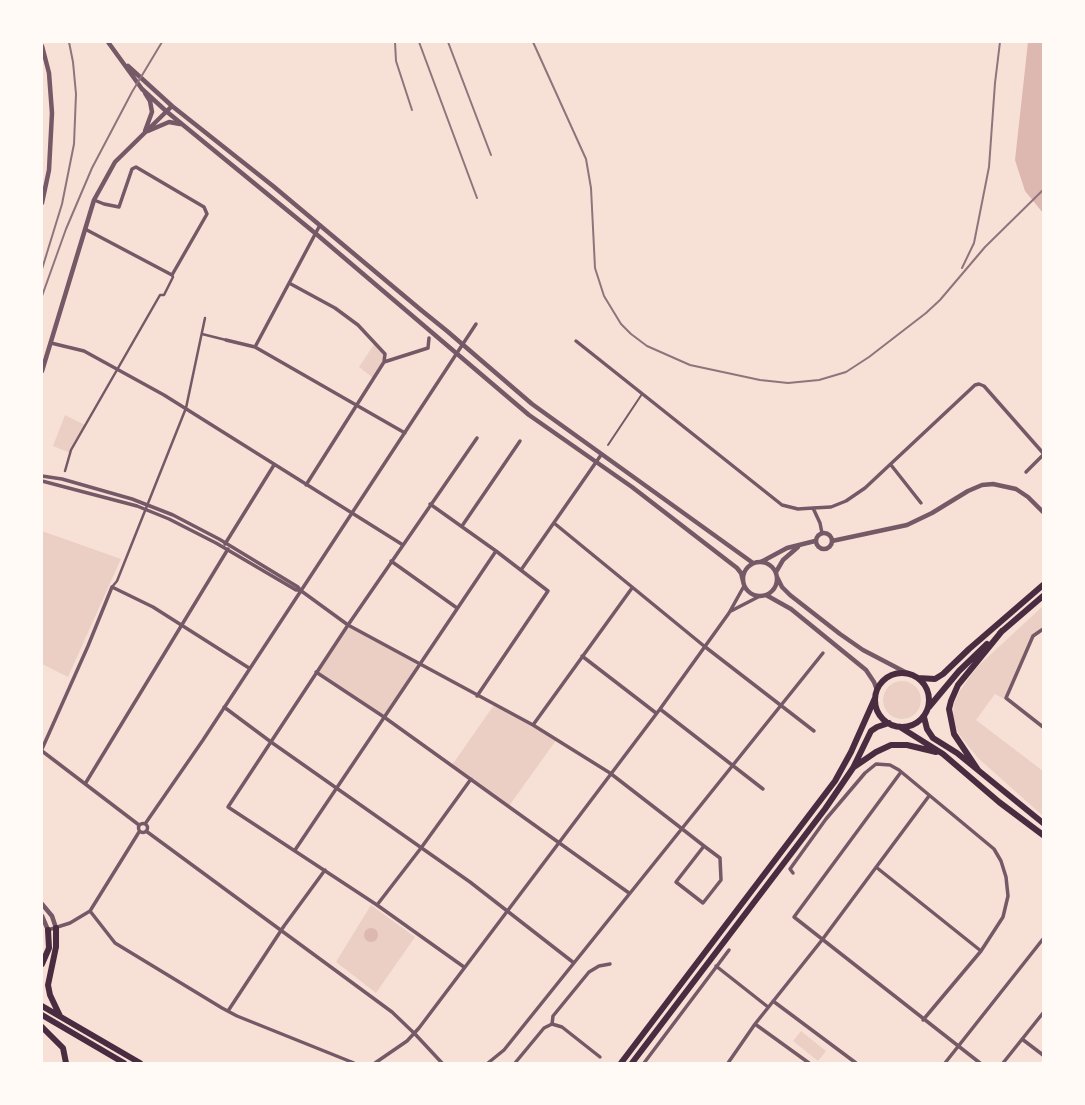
<!DOCTYPE html>
<style>
body{margin:0}
#map{position:relative;width:1085px;height:1105px;overflow:hidden;background:#f7e1d7;font-family:Roboto,sans-serif}
canvas{display:block}
.frame{position:absolute;inset:0;border:43px solid #fffaf5;pointer-events:none}
</style>
<div id="map">
<canvas width="1085" height="1105"></canvas>
<div class="frame"></div>
</div>
<script>
const ctx = document.querySelector('canvas').getContext('2d');
ctx.lineJoin = 'round';
function fill(path, color) { ctx.fillStyle = color; ctx.fill(path, 'evenodd'); }
const shape = rows => new Path2D(rows.map(r => 'M' + r).join(''));
function stroke(path, color, width, dash) { ctx.strokeStyle = color; ctx.lineWidth = width; ctx.lineCap = dash ? 'butt' : 'round'; ctx.setLineDash(dash || []); ctx.stroke(path); }
const green = shape([
 [375,343,385,354,384,362,373,378,359,367],
 [65,415,85,425,70,453,53,446],
 [42,531,121,559,68,677,42,664],
 [1043,606,1043,626,1032,635,1004,699,995,694,976,720,1043,771,1043,816,978,758,958,733,953,719,954,703,959,692,977,667],
 [348,625,420,663,384,717,316,672],
 '883 700a19 19 0 1 1 38 0a19 19 0 1 1-38 0Z',
 [494,705,557,739,509,806,452,765],
 [371,905,415,937,376,993,336,962],
 [801,1031,826,1051,818,1061,793,1041]
]);
const water = shape([
 [1028,42,1043,42,1043,213,1025,191,1015,160],
 '364 935a7 7 0 1 1 14 0a7 7 0 1 1-14 0Z'
]);
const service = shape([
 [608,445,642,394]
]);
const pedestrian = shape([
 [202,334,226,340],
 [65,471,71,450,160,295,164,295,173,277,172,275],
 [112,587,117,581,186,408,205,318]
]);
const minor = shape([
 [85,229,172,275,207,214,204,207,136,167,132,169,119,207,104,204,94,200],
 [289,283,335,308,358,325,385,354,384,362],
 [226,340,255,347,405,433],
 [576,341,782,505,798,509,813,508,831,507,846,501,865,488,975,385,979,384,984,386,1043,453],
 [51,343,84,351,164,395,403,545],
 [255,347,320,225],
 [891,465,921,503],
 [1026,472,1043,455],
 [42,476,62,479,132,499,173,515,219,539,298,587,300,590,348,625,533,725,610,773,681,828,704,846,720,858,721,880,703,903,676,882,704,846],
 [42,481,137,506,169,519,216,543,296,590,300,590],
 [306,485,384,362,428,348,429,338],
 [430,504,496,551,548,591,477,696],
 [813,508,820,523,822,533],
 [554,523,704,646,814,731],
 [462,526,520,441],
 [225,544,274,465],
 [391,561,457,608],
 [521,570,601,455],
 [731,611,760,596],
 [1043,629,1033,636,1006,698,1043,727],
 [582,656,656,713],
 [316,672,384,717,629,893],
 [224,707,271,742,470,882,574,963],
 [660,709,763,789],
 [533,725,632,588],
 [42,749,88,646,112,587,153,607,249,668],
 [42,751,139,825],
 [901,772,794,917,980,1063],
 [85,784,228,549],
 '138.5 828a4.5 4.5 0 1 1 9 0a4.5 4.5 0 1 1-9 0Z',
 [145,824,203,740,476,324],
 [146,831,392,1012,415,1034,442,1063],
 [295,850,496,551],
 [876,867,981,951],
 [793,873,790,869,826,819,865,773,876,764,890,765,899,770,994,849,1001,861,1006,877,1008,896,1003,917,981,951,923,1020],
 [377,905,421,848,471,779],
 [90,911,115,943,222,1008,237,1016,354,1063],
 [48,930,70,923,90,911,139,832],
 [716,966,768,1007],
 [464,967,377,905,228,807,348,625,477,438],
 [773,1001,856,1063],
 [228,1011,284,926,325,870],
 [552,1024,553,1016,589,972,599,966,610,964],
 [755,1024,809,1063],
 [1022,1039,1043,1055],
 [375,1063,407,1041,419,1028,660,709,729,613,744,586],
 [488,1063,504,1050,823,653],
 [515,1063,544,1028,552,1024,562,1027,600,1057],
 [644,1063,729,950],
 [728,1063,755,1024,822,940,929,796],
 [945,1063,1043,939],
 [1003,1063,1043,1013]
]);
const tertiary = shape([
 [108,42,142,89,166,111,315,233,529,415,632,487,737,568,741,573,743,581],
 [42,46,49,73,52,113,49,170,42,203],
 [128,66,172,106,273,186,421,310,447,331,532,404,753,563],
 [145,131,152,112,150,101,145,93],
 [148,131,169,122,180,124],
 [42,371,94,200,115,162,172,106],
 '816 541a8 8 0 1 1 16 0a8 8 0 1 1-16 0Z',
 [832,541,907,525,932,513,968,491,982,485,993,484,1016,489,1028,497,1043,512],
 [761,562,787,548,815,541],
 '743 579a17 17 0 1 1 34 0a17 17 0 1 1-34 0Z',
 [776,572,783,560,798,547],
 [777,577,782,587,790,595,840,634,863,650,907,673],
 [766,595,791,609,866,670,874,682,877,690],
 [42,904,52,916,56,928],
 [42,916,48,930]
]);
const trunk = shape([
 [1000,633,1043,596],
 '875 700a27 27 0 1 1 54 0a27 27 0 1 1-54 0Z',
 [918,678,935,679,943,674,969,649,1043,585],
 [929,707,959,671,987,644],
 [924,717,927,729,933,738,957,753,1043,823],
 [900,727,943,754,999,802,1043,835],
 [854,767,876,752,891,745,907,745,936,752],
 [978,770,954,734,949,709,951,701,958,685,1002,631],
 [56,928,56,947,48,985,50,995,60,1016],
 [42,964,49,948,48,930],
 [42,1006,140,1063],
 [42,1015,124,1063],
 [42,1027,63,1048,66,1063],
 [621,1063,835,781,851,752,875,698],
 [632,1063,825,809,853,768,871,731,877,727,889,723]
]);
const rail = shape([
 [395,42,396,61,412,110],
 [419,42,477,198],
 [448,42,491,155],
 [533,42,586,159,591,188,595,268,604,296,621,324,631,334,647,346,690,365,760,380,788,383,819,380,846,372,869,357,926,313,940,300,985,247,1043,190],
 [962,268,974,243,989,167,995,83,1000,42],
 [42,269,62,204,74,144,76,94,73,62,69,42],
 [42,296,66,229,92,168,132,92,162,42]
]);
fill(green, '#ebcfc5');
fill(water, '#dcb8b0');
stroke(service, '#755966', 2);
stroke(pedestrian, '#755966', 2.5);
stroke(minor, '#755966', 3.5);
stroke(tertiary, '#755966', 4.5);
stroke(trunk, '#4a2c40', 6);
stroke(rail, '#8f747c', 2);
</script>
